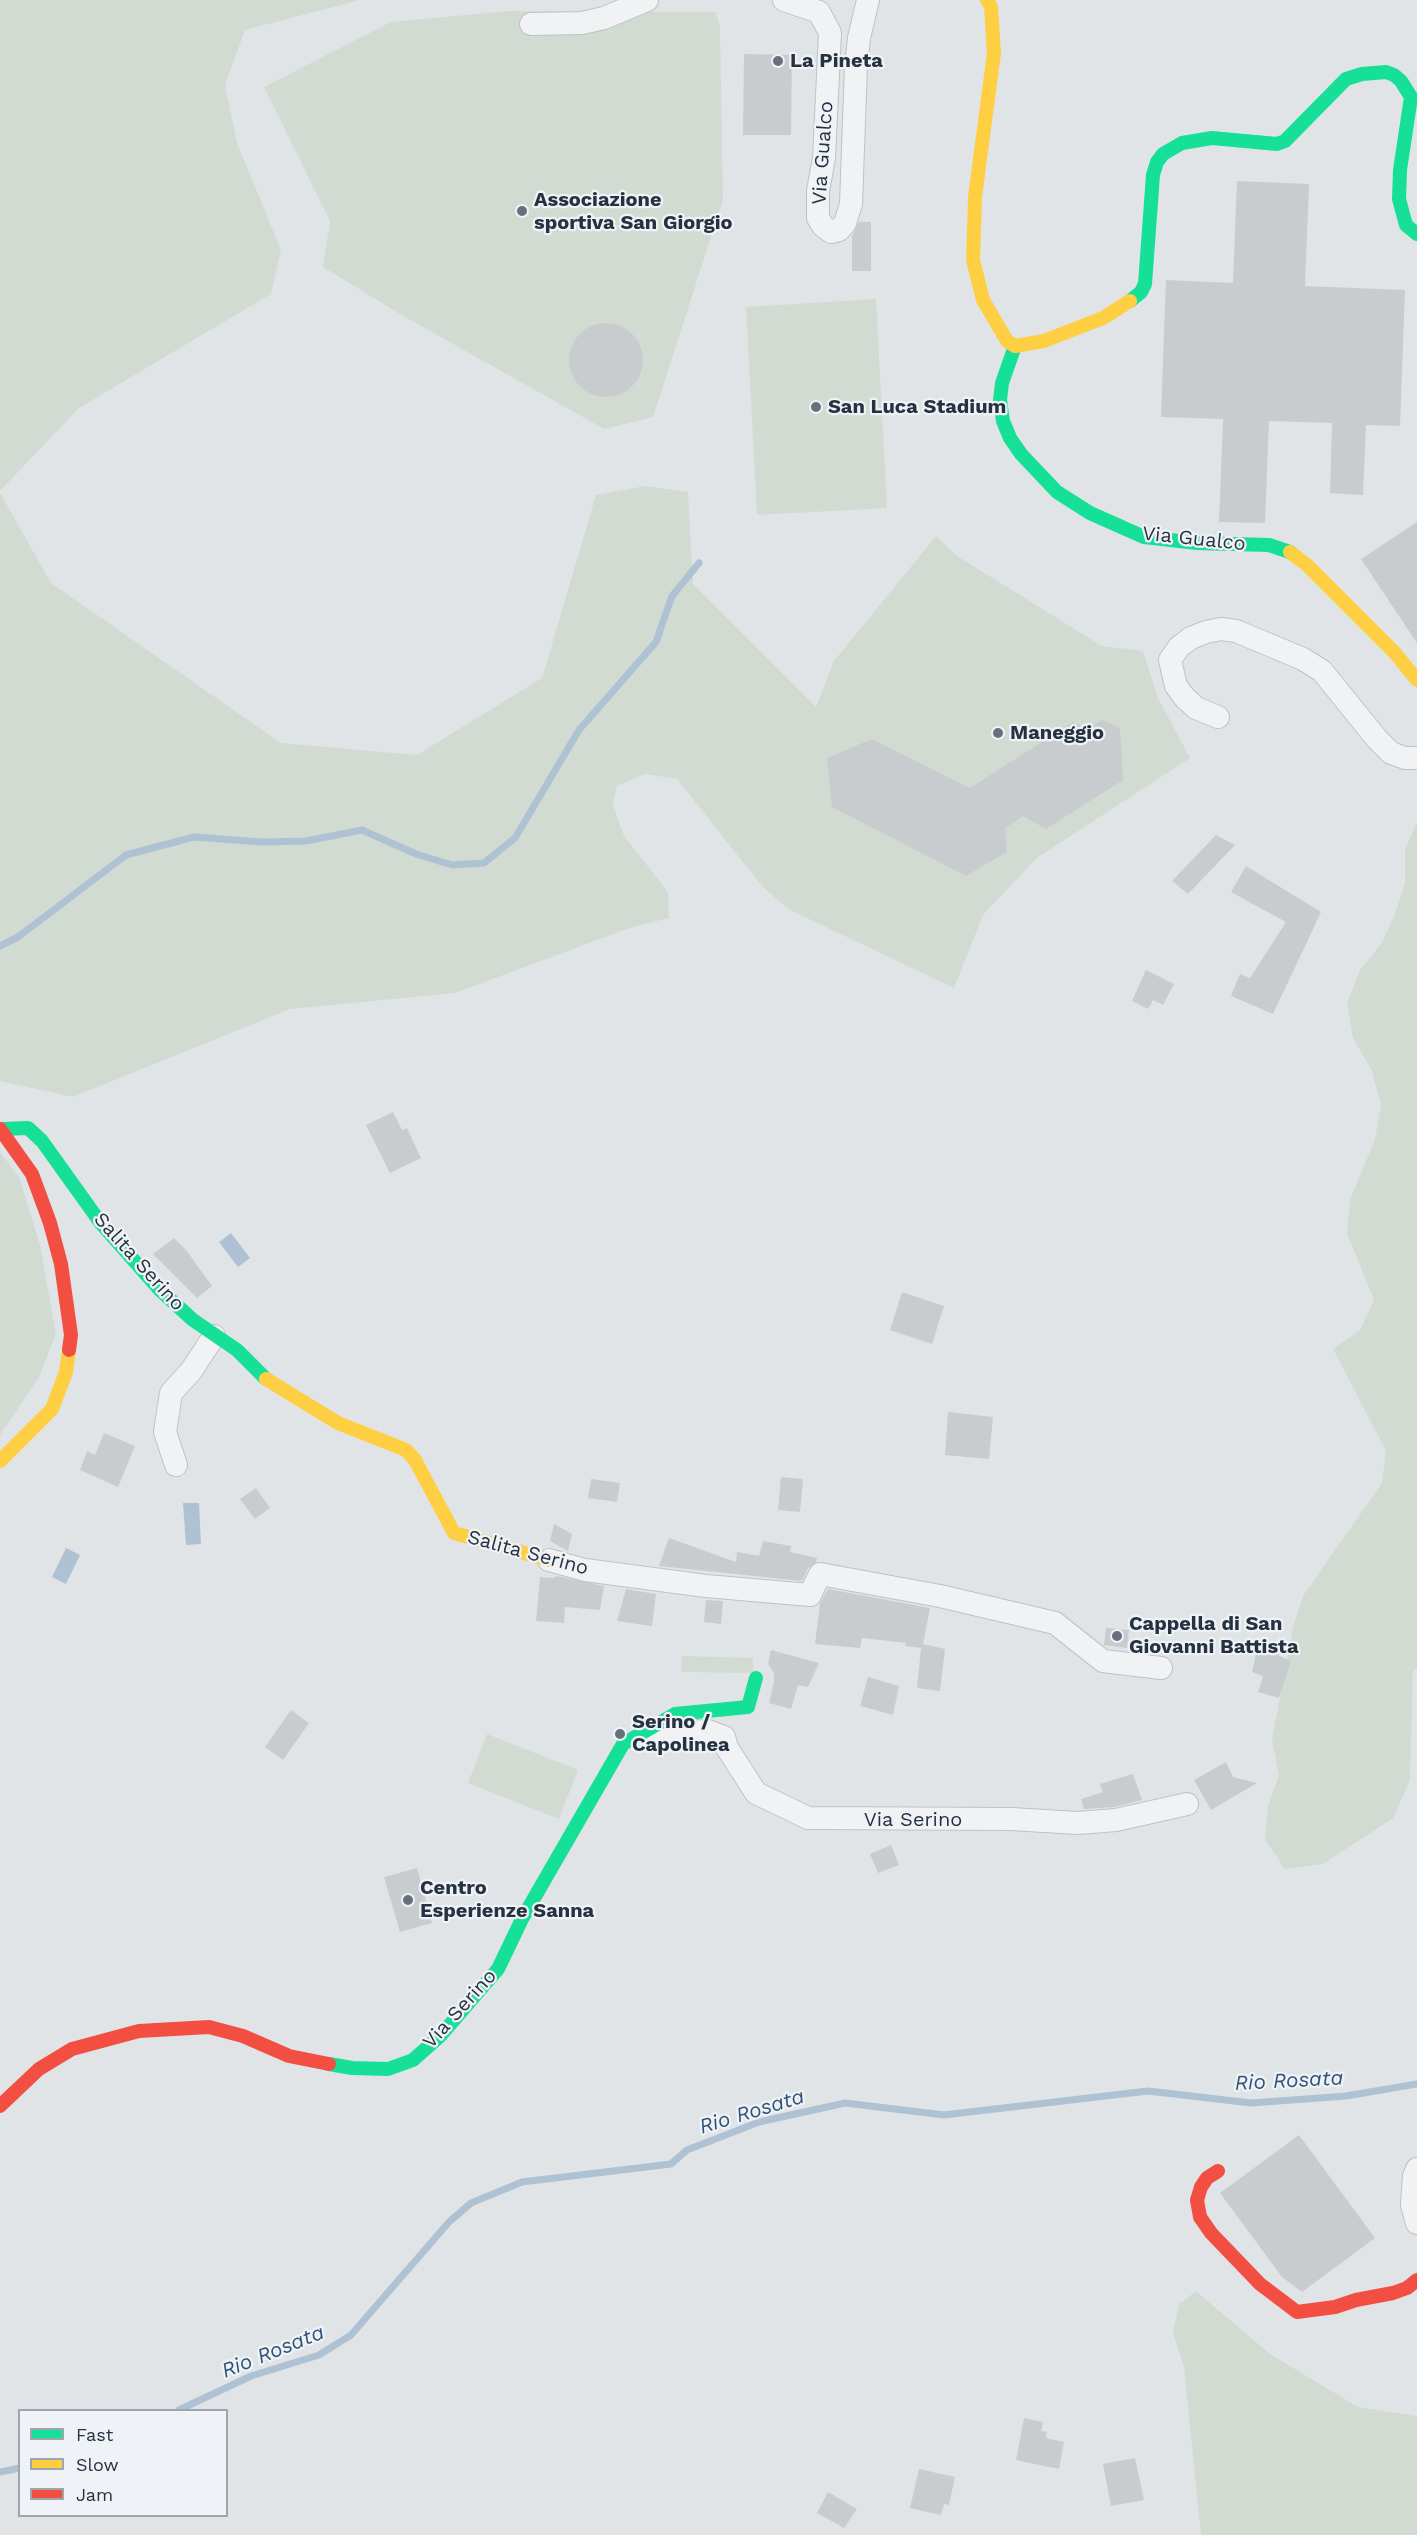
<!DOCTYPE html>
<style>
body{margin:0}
#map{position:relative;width:1417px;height:2535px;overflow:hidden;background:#e1e4e7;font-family:"Work Sans",sans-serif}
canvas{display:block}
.legend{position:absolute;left:18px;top:2409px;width:210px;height:108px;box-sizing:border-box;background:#eff2f7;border:2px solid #9fa5ae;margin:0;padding:8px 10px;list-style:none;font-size:18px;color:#273241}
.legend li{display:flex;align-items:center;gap:12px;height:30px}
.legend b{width:30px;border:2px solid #9fa5ae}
</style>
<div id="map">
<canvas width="1417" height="2535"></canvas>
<ul class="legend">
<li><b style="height:8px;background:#16e098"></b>Fast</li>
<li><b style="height:8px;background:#ffcf43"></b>Slow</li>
<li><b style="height:8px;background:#f24e42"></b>Jam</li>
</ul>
</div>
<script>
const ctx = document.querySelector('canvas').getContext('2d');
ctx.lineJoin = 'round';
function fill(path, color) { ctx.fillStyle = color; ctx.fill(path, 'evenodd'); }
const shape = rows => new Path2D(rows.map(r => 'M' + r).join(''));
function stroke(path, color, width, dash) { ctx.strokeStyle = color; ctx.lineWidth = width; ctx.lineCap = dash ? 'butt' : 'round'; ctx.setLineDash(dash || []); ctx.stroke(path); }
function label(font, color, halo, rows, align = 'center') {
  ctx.font = font + ' "Work Sans",sans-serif'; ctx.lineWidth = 4.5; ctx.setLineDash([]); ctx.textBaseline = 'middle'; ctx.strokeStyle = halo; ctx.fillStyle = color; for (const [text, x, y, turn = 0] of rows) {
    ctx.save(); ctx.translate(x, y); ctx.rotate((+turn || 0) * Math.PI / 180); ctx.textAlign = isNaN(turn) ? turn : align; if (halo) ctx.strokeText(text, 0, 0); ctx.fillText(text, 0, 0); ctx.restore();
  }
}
const green = shape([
 [0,0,360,0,245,30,225,85,237,143,281,250,271,294,79,408,0,491],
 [509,11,716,12,720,28,723,200,653,417,604,429,400,314,323,267,330,221,264,87,391,22],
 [876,299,887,508,757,515,746,307],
 [645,486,688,492,693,584,816,707,834,661,936,536,957,556,1102,646,1143,651,1158,698,1190,758,1037,858,983,915,954,988,788,909,762,886,677,779,645,774,617,786,613,805,624,836,668,892,669,918,632,927,455,993,290,1009,73,1097,0,1081,0,493,51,583,281,743,417,755,542,678,596,495],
 [1417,822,1417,1667,1413,1671,1410,1780,1393,1818,1323,1864,1285,1869,1265,1839,1268,1807,1279,1775,1272,1740,1293,1627,1303,1596,1382,1483,1386,1451,1333,1349,1360,1330,1374,1300,1347,1233,1350,1200,1375,1139,1381,1105,1372,1071,1353,1038,1347,1003,1360,970,1381,944,1395,914,1405,883,1405,849],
 [0,1152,19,1177,40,1245,56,1334,39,1377,0,1435],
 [682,1656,753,1658,753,1673,681,1672],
 [487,1734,578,1770,559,1819,468,1783],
 [1196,2291,1270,2354,1358,2407,1417,2416,1417,2535,1201,2535,1184,2367,1173,2333,1179,2304]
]);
const water = shape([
 [231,1233,250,1258,238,1267,219,1242],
 [183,1503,199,1503,201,1544,186,1545],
 [66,1548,80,1555,66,1584,52,1577]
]);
const stream = shape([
 [0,946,18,937,126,855,194,837,262,842,306,841,362,830,416,854,452,865,484,863,515,838,579,730,656,642,672,596,699,563],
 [179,2410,251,2376,319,2355,351,2335,449,2222,471,2203,522,2182,671,2164,687,2150,759,2122,845,2103,944,2115,1148,2091,1251,2103,1346,2096,1417,2084],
 [0,2472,20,2468]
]);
const building = shape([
 [744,54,792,55,791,135,743,135],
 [1237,181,1309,184,1305,286,1405,290,1400,426,1366,425,1363,495,1330,493,1332,423,1269,421,1265,523,1219,522,1223,419,1161,417,1166,280,1233,283],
 [859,222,871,222,871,271,852,271,852,236],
 '569 360a37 37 0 1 1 74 0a37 37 0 1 1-74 0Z',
 [1417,522,1417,643,1361,559],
 [1102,719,1120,728,1123,780,1046,829,1023,816,1005,828,1007,852,966,876,832,807,827,758,872,739,970,788,1073,722,1088,730],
 [1216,835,1235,845,1188,894,1172,881],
 [1246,866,1321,912,1273,1014,1231,996,1240,974,1250,978,1286,922,1231,892],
 [1146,970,1174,984,1163,1005,1153,1000,1148,1009,1132,1001],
 [393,1112,402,1130,407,1128,421,1158,390,1173,366,1125],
 [174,1238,186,1250,212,1286,197,1298,153,1254],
 [902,1292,944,1306,932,1344,890,1330],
 [948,1412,993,1417,989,1459,945,1455],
 [104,1433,135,1446,118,1487,80,1470,87,1451,95,1455],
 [781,1477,803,1479,800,1512,778,1510],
 [591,1479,620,1483,617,1502,588,1498],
 [256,1488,270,1508,255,1519,240,1499],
 [554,1524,572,1534,568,1551,550,1541],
 [669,1538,736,1562,737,1552,759,1556,763,1541,791,1546,790,1552,817,1558,816,1562,808,1568,802,1581,659,1566],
 [557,1576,604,1586,600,1610,565,1607,564,1623,536,1621,540,1577,553,1578],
 [626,1589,656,1594,652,1626,617,1621],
 [828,1589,930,1608,923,1644,945,1649,940,1691,917,1688,921,1648,905,1646,906,1643,862,1638,860,1648,815,1644,820,1603],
 [706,1600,723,1601,721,1624,704,1622],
 [1106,1628,1129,1630,1127,1648,1104,1645],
 [1259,1640,1280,1646,1279,1656,1291,1661,1279,1698,1258,1692,1263,1676,1252,1672],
 [771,1650,819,1663,808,1687,798,1685,791,1709,769,1703,774,1682,774,1673,768,1664],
 [868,1677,899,1686,893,1715,860,1706],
 [291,1710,309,1723,283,1760,265,1747],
 [1226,1762,1233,1777,1257,1783,1211,1810,1194,1780],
 [1133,1774,1142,1800,1114,1807,1084,1809,1081,1799,1103,1792,1100,1784],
 [891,1845,899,1865,878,1873,870,1854],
 [417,1868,432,1923,400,1932,384,1877],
 [1299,2135,1375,2238,1302,2292,1282,2277,1220,2193],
 [1024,2418,1043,2422,1041,2431,1047,2432,1046,2438,1064,2442,1059,2469,1016,2460],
 [1135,2458,1144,2500,1111,2506,1103,2464],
 [919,2469,955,2477,949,2505,944,2504,941,2515,910,2508],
 [828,2492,857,2509,844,2528,817,2513]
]);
const street = shape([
 [784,0,819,12,830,33,824,158,818,191,818,218,823,226,831,232,839,230,845,223,851,204,856,65,859,38,868,0],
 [531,24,582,23,604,18,647,0],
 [1218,717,1196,708,1185,698,1176,686,1170,660,1179,647,1191,638,1206,632,1221,629,1236,631,1303,659,1322,671,1377,739,1391,753,1405,758,1417,758],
 [176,1465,165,1432,171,1393,191,1371,214,1336],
 [549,1560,585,1570,706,1586,810,1595,820,1574,940,1596,1055,1623,1103,1661,1161,1668],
 [647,1733,708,1731,724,1737,727,1748,756,1793,808,1818,1011,1819,1078,1823,1116,1820,1187,1804],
 [1417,2169,1414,2176,1412,2205,1417,2223]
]);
const fast = shape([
 [1130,301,1141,292,1145,284,1153,175,1157,162,1163,154,1182,143,1212,138,1277,144,1285,141,1346,79,1362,74,1386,72,1394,75,1401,81,1411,97,1400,170,1399,199,1406,225,1417,234],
 [1015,346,1002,383,1000,400,1003,421,1010,438,1021,454,1057,492,1090,513,1144,537,1197,543,1269,545,1290,552],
 [2,1129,28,1128,42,1141,100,1222,160,1290,193,1320,237,1350,266,1379],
 [329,2064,352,2068,388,2069,413,2060,441,2035,498,1969,522,1919,623,1744,675,1714,748,1707,756,1678]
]);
const slow = shape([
 [987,0,991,7,994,53,975,197,973,260,983,300,1007,341,1015,346,1044,341,1103,318,1130,301],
 [1290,552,1307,565,1395,653,1417,680],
 [266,1379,338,1423,406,1450,415,1460,454,1533,549,1560],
 [0,1461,52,1409,66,1372,69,1350]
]);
const jam = shape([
 [0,1129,32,1174,50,1223,61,1264,71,1335,69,1350],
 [0,2106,39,2069,72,2049,139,2031,209,2027,243,2036,289,2056,329,2064],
 [1218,2171,1207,2178,1201,2187,1197,2200,1200,2217,1211,2233,1260,2284,1297,2312,1335,2307,1356,2300,1393,2293,1407,2288,1417,2280]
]);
const markers = [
 [778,61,6,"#68707b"],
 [522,211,6,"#68707b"],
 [816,407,6,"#68707b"],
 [998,733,6,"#68707b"],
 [1117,1636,6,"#68707b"],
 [620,1734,6,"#68707b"],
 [408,1900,6,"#68707b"]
];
const poiNames = [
 ["La Pineta",790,61],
 ["Associazione",534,200],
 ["sportiva San Giorgio",534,223],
 ["San Luca Stadium",828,407],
 ["Maneggio",1010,733],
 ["Cappella di San",1129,1624],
 ["Giovanni Battista",1129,1647],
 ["Serino /",632,1722],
 ["Capolinea",632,1745],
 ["Centro",420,1888],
 ["Esperienze Sanna",420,1911]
];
const streetNames = [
 ["Via Gualco",823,153,-86],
 ["Via Gualco",1194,539,6],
 ["Salita Serino",139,1262,48],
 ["Salita Serino",528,1553,15],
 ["Via Serino",913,1820],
 ["Via Serino",460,2009,-48]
];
const waterNames = [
 ["Rio Rosata",1289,2081,-3],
 ["Rio Rosata",752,2112,-17],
 ["Rio Rosata",273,2352,-22]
];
fill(green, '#d2dbd2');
fill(water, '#aec2d3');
stroke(stream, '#aec2d3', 7);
fill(building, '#c9cccf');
stroke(street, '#bfc2c5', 24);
stroke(street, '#f1f2f3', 22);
stroke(fast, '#16e098', 14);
stroke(slow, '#ffcf43', 14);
stroke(jam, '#f24e42', 14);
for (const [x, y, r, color] of markers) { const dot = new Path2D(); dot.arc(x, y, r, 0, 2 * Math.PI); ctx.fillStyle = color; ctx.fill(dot); stroke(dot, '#eff2f7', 2); }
label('bold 20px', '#273241', '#eff2f7', poiNames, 'left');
label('20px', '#273241', '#eff2f7', streetNames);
label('italic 21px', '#2f5377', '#eff2f7', waterNames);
</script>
